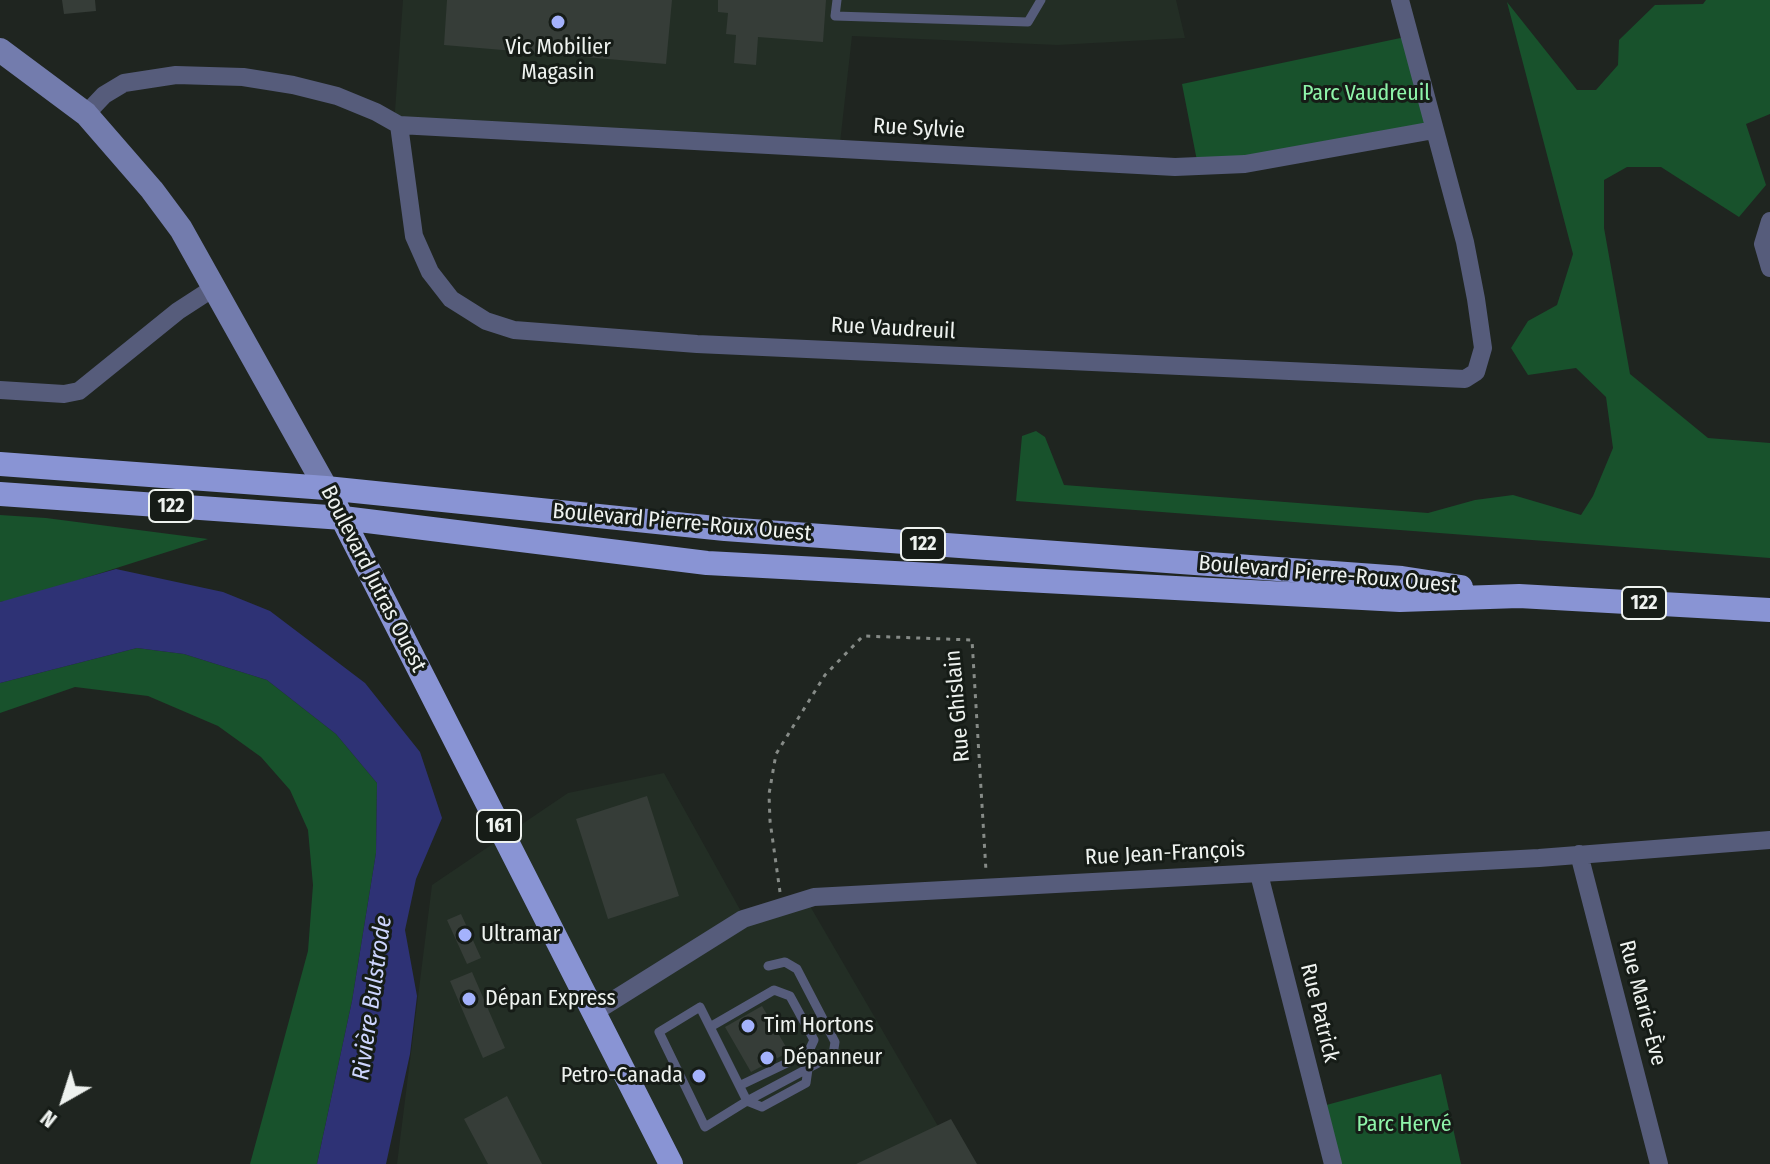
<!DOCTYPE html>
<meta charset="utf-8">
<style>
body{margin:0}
#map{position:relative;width:1770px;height:1164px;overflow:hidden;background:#1f2520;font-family:"Fira Sans Condensed",sans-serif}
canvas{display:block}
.north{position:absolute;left:24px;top:1060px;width:80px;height:80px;-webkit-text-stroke:6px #161c17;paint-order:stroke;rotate:219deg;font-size:22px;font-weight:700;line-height:32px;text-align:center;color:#eef2ef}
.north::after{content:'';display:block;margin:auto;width:28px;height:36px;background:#eef2ef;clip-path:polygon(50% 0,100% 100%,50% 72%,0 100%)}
</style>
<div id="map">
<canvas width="1770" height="1164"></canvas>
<div class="north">N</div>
</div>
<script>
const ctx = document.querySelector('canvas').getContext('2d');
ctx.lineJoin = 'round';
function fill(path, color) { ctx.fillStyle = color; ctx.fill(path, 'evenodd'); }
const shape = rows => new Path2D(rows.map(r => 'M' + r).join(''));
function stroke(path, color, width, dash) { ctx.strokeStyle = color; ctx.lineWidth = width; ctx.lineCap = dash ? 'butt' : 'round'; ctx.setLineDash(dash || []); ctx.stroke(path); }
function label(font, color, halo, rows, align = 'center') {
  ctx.font = font + ' "Fira Sans Condensed",sans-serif'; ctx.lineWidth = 6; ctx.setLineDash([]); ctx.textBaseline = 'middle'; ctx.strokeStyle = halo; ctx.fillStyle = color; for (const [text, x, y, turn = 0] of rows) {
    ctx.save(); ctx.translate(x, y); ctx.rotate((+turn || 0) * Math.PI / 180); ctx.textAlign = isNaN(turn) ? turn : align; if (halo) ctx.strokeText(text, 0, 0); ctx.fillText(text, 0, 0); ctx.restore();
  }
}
const built = shape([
 [403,0,1176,0,1185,38,1057,45,852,36,840,143,394,125],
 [664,773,748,924,810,906,960,1164,397,1164,432,885,568,793]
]);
const green = shape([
 [1706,0,1770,0,1770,114,1746,124,1766,185,1739,217,1661,167,1627,167,1604,180,1604,228,1630,374,1708,438,1770,443,1770,558,1016,501,1022,436,1036,431,1045,437,1064,485,1428,513,1475,500,1513,495,1581,515,1593,496,1613,448,1606,397,1576,368,1528,375,1511,348,1528,321,1557,305,1573,254,1507,2,1577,90,1596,90,1618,65,1619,40,1655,5,1703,4],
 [1410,36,1434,130,1198,166,1182,84],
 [0,515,46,518,208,539,22,598,0,602],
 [137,648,184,654,267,680,336,734,377,783,376,853,352,1001,317,1164,250,1164,308,951,313,885,308,830,290,790,261,757,218,726,148,696,75,687,0,713,0,683],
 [1441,1074,1461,1164,1333,1164,1319,1107]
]);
const water = shape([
 [116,569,223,592,270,611,365,683,420,752,442,818,416,879,405,930,417,996,410,1054,386,1164,317,1164,352,1001,376,853,377,783,336,734,267,680,184,654,137,648,0,683,0,602]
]);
const building = shape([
 [62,0,95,0,96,11,64,14],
 [447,0,672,0,666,64,444,45],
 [718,0,826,0,823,42,758,37,756,65,734,63,736,35,726,34,728,13,718,12],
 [647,796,679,896,608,919,576,819],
 [461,914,481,958,467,964,447,920],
 [472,972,505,1048,483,1058,450,981],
 [762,1006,789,1052,751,1072,725,1027],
 [507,1096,542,1164,488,1164,464,1119],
 [951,1119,977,1164,856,1164]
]);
const path = shape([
 [780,892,770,821,769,794,776,754,825,675,863,636,972,640,986,871]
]);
const lane = shape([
 [837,0,835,16,1028,22,1041,0],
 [700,1007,747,1101,705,1127,659,1032,700,1007],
 [710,1027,774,990,790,996,814,1040,808,1053,741,1085],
 [747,1101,833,1055,835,1042,797,969,785,962,768,966],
 [747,1101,762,1107,806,1083,808,1069]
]);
const street = shape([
 [86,114,104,95,124,83,176,75,243,77,293,85,337,96,376,112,399,125,414,236,430,272,451,299,486,321,514,330,697,344,1465,379,1476,372,1483,348,1476,299,1465,242,1400,0],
 [399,125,1175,167,1245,164,1434,130],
 [1770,221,1763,244,1770,268],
 [0,390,64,394,79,391,178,311,215,287],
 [1579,854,1659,1164],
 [1259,874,1333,1164],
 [593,1013,743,919,814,897,1539,858,1770,840]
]);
const secondary = shape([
 [0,50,86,114,152,190,181,229,326,488]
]);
const primary = shape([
 [0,464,326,488,725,529,1402,578,1461,587],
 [0,494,343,518,707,563,1400,600,1519,596,1770,610],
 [337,508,671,1164]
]);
const markers = [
 [558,22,8,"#a4b2fc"],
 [465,935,8,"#a4b2fc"],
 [469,999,8,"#a4b2fc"],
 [748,1026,8,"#a4b2fc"],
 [767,1058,8,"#a4b2fc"],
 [699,1076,8,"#a4b2fc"]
];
const shields = [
 [171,506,44],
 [923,544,44],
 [1644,603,44],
 [499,826,44]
];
const shieldNames = [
 ["122",171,506],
 ["122",923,544],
 ["122",1644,603],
 ["161",499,826]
];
const poiNames = [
 ["Vic Mobilier",558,48,"center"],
 ["Magasin",558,73,"center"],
 ["Ultramar",481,935],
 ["Dépan Express",485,999],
 ["Tim Hortons",764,1026],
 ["Dépanneur",783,1058],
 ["Petro-Canada",683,1076,"right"]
];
const parkNames = [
 ["Parc Vaudreuil",1366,94],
 ["Parc Hervé",1404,1125]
];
const streetNames = [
 ["Rue Sylvie",919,129,3],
 ["Rue Vaudreuil",893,329,3],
 ["Boulevard Pierre-Roux Ouest",682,523,5],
 ["Boulevard Pierre-Roux Ouest",1328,575,5],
 ["Boulevard Jutras Ouest",373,579,63],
 ["Rue Ghislain",958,706,-95],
 ["Rue Jean-François",1165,854,-3],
 ["Rue Marie-Ève",1642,1003,75],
 ["Rue Patrick",1319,1013,76]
];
const waterNames = [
 ["Rivière Bulstrode",373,998,-82]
];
fill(built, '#232e25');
fill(green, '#18522c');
fill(water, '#2e3275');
fill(building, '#363d38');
stroke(path, '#868b87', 3, [4, 6]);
stroke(lane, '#565c7b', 9);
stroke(street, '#565c7b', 18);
stroke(secondary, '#737cad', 24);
stroke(primary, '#8994d4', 24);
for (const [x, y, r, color] of markers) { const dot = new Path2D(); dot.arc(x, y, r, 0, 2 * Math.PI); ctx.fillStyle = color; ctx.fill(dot); stroke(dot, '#161c17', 3); }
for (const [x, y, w] of shields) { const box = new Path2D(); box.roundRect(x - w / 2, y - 16, w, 32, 6); ctx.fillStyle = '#161c17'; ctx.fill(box); stroke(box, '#eef2ef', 2); }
label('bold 20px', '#eef2ef', null, shieldNames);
label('22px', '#eef2ef', '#161c17', poiNames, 'left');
label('22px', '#8ef4a9', '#161c17', parkNames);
label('22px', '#eef2ef', '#161c17', streetNames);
label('italic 24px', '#cdd5fe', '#161c17', waterNames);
</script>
